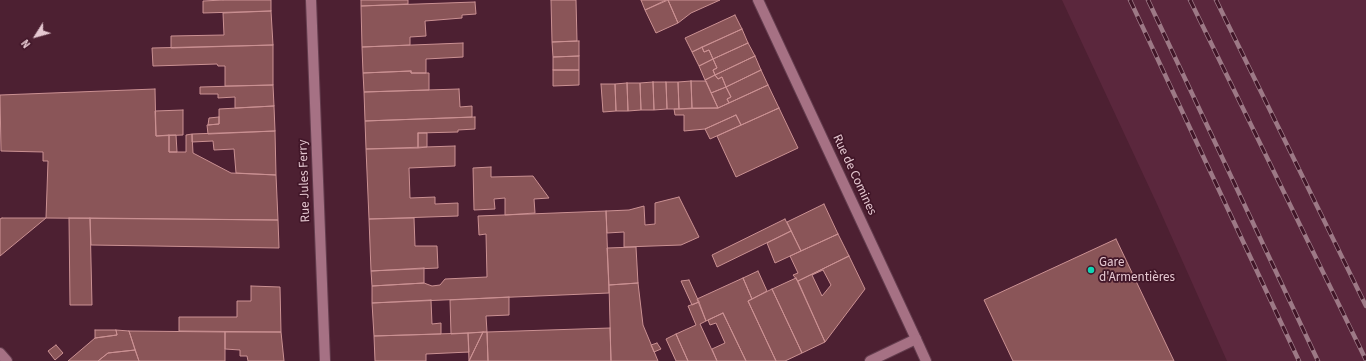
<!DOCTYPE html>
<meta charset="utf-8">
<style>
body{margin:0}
#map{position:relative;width:1366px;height:361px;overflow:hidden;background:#4d2032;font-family:"Source Sans 3",sans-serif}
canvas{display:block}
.north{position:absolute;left:16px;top:16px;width:40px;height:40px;-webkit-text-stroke:3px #411628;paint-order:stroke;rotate:233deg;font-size:11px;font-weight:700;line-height:16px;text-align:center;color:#e6c9d2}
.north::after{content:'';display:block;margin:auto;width:14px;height:18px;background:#e6c9d2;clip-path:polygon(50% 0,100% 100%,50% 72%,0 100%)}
</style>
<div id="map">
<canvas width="1366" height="361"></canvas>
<div class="north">N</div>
</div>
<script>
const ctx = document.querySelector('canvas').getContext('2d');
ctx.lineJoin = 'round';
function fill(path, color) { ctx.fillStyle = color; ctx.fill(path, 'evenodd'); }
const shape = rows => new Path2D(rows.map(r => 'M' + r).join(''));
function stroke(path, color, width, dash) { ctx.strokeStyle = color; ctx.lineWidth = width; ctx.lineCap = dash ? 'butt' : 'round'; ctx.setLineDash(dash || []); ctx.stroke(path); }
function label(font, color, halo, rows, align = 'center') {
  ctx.font = font + ' "Source Sans 3",sans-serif'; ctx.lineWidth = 3.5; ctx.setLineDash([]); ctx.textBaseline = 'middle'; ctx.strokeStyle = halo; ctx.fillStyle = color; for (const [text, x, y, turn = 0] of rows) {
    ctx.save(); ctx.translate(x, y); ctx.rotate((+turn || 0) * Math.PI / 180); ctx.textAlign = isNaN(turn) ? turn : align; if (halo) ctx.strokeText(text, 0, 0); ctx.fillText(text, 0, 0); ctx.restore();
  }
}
const built = shape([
 [1062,0,1366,0,1366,361,1227,361,1157,204]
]);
const building = shape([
 [223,0,271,0,271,11,203,13,203,1,223,0],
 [361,0,408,0,408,4,361,6,361,0],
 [551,0,576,0,577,41,552,42,551,0],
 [641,0,666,0,645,10,641,0],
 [668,0,720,0,691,13,678,23,668,0],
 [668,0,678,23,656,33,645,10,668,0],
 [475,2,476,14,462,15,462,18,425,21,426,36,410,37,410,45,362,47,361,6,475,2],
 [271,11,273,45,171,48,171,36,224,35,223,13,271,11],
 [735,15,742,29,692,52,685,38,735,15],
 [742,29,748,43,713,59,709,50,704,52,702,47,742,29],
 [579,41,579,56,553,57,552,42,579,41],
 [463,43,463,57,426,59,426,73,411,73,411,71,363,73,362,47,463,43],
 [748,43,755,56,715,75,713,70,717,68,713,59,748,43],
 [273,45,273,85,225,86,225,66,218,66,217,64,153,66,152,48,273,45],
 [702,47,704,52,709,50,713,59,699,66,692,52,702,47],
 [579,56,579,70,553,70,553,57,579,56],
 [755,56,761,70,726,87,722,77,718,79,715,75,755,56],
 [713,59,717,68,713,70,715,75,705,80,699,66,713,59],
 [553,70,579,70,579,85,553,86,553,70],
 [761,70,768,85,729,103,727,99,731,97,726,87,761,70],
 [411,71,411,73,429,73,429,90,364,92,363,73,411,71],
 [715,75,718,79,722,77,726,87,711,93,705,80,715,75],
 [691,81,692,108,679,109,678,82,691,81],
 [691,81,706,81,718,108,692,108,691,81],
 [653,82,654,110,641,110,640,83,653,82],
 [653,82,666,82,667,109,654,110,653,82],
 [666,82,678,82,679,109,667,109,666,82],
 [627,83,640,83,641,110,628,111,627,83],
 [627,83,628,111,616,111,615,84,627,83],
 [601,84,615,84,616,111,603,112,601,84],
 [273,85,274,106,235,108,235,97,218,98,218,94,200,94,200,87,273,85],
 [768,85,779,108,741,125,736,115,705,129,684,131,684,115,675,115,674,109,718,108,768,85],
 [726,87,731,97,727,99,729,103,718,108,711,93,726,87],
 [155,89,156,136,169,135,169,152,186,152,186,135,192,134,193,153,231,173,276,175,278,220,46,218,48,161,43,161,43,152,1,151,0,95,155,89],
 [459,89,460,107,472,106,472,117,365,121,364,92,459,89],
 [274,106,275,131,208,134,207,125,219,124,219,109,274,106],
 [779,108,798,148,736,177,717,136,779,108],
 [183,110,183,135,156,136,155,111,183,110],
 [736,115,741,125,710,139,705,129,736,115],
 [219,117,219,124,208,125,209,118,219,117],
 [475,117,475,129,458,130,458,132,418,133,418,148,366,149,365,121,475,117],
 [275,131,276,175,236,173,234,149,214,150,213,141,192,142,192,134,275,131],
 [418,133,427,133,427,147,418,148,418,133],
 [169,135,176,135,177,152,169,152,169,135],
 [455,146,455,166,409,168,410,198,435,197,435,204,458,203,458,216,369,219,366,149,455,146],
 [491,167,491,177,533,176,549,198,534,199,535,213,505,215,505,198,494,199,495,209,474,210,473,168,491,167],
 [679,197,699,237,681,245,624,247,624,232,607,233,606,211,629,210,644,206,645,225,655,224,655,203,679,197],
 [824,204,838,234,801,251,787,222,824,204],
 [606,211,609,293,372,303,372,286,424,283,432,286,440,285,445,279,487,277,486,234,479,235,478,216,606,211],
 [2,218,46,218,0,256,0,219,2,218],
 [69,218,90,218,92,305,70,305,69,218],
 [90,218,278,220,279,248,91,245,90,218],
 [414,218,415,246,437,246,438,268,371,271,369,219,414,218],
 [785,219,791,231,717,267,712,255,785,219],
 [791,231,801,251,775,263,767,243,791,231],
 [838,234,849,256,798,281,793,275,798,273,790,256,838,234],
 [1116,239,1174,361,1013,361,984,300,1116,239],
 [636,247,638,283,609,285,607,248,636,247],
 [849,256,865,289,825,342,798,281,849,256],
 [823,270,831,285,822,296,812,275,823,270],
 [424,268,424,283,372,286,371,271,424,268],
 [758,271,767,291,752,299,743,278,758,271],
 [743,278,752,299,748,301,776,361,746,361,723,313,706,321,697,299,743,278],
 [796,278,825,342,802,353,772,289,796,278],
 [689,280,699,302,692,305,681,281,689,280],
 [638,283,643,325,658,361,611,361,609,285,638,283],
 [251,286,280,287,281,332,179,331,179,317,237,317,237,301,251,301,251,286],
 [772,289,802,353,785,361,776,361,748,301,772,289],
 [509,297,509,315,486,316,487,332,451,334,450,300,509,297],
 [431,300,432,324,441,323,441,334,374,336,372,303,431,300],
 [699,302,706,321,700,324,717,361,688,361,676,334,696,325,688,306,699,302],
 [723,313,746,361,717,361,712,349,725,343,716,323,710,325,708,320,723,313],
 [610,328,611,361,488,361,487,332,610,328],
 [95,330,116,330,117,335,95,338,95,330],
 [116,330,129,331,135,350,108,353,98,361,68,361,95,338,117,335,116,330],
 [129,331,225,332,225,361,139,361,129,331],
 [225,332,281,332,284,361,248,361,247,356,240,356,240,350,225,349,225,332],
 [483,332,469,361,468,333,483,332],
 [483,332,487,332,488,361,469,361,483,332],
 [468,333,469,352,426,354,426,361,375,361,374,336,468,333],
 [676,334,679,341,688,361,676,361,666,339,676,334],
 [657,343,661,349,654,352,651,345,657,343],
 [56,345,63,353,55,360,48,351,56,345],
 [135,350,139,361,98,361,108,353,135,350]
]);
const street = shape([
 [311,0,325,361],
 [758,0,916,339],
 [0,353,7,361]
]);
const secondary = shape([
 [870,361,916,339,926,361]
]);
const rail = shape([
 [1130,0,1299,361],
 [1148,0,1318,361],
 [1190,0,1366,360],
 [1216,0,1366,306]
]);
const markers = [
 [1091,270,4,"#0fd5b4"]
];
const streetNames = [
 ["Rue de Comines",854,175,65],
 ["Rue Jules Ferry",305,181,-92]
];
const poiNames = [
 ["Gare",1099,263],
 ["d'Armentières",1099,278]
];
fill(built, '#5b273d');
fill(building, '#8a5558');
stroke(building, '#cb9193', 1);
stroke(street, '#643d4e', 12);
stroke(secondary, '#643d4e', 12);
stroke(street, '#a67184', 10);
stroke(secondary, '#a67184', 10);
stroke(rail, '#9d7986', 4.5);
stroke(rail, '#411628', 3, [9]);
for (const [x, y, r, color] of markers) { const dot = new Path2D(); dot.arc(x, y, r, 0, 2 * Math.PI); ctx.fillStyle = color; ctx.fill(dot); stroke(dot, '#411628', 1.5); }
label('13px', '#e6c9d2', '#411628', streetNames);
label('13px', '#e6c9d2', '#411628', poiNames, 'left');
</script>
